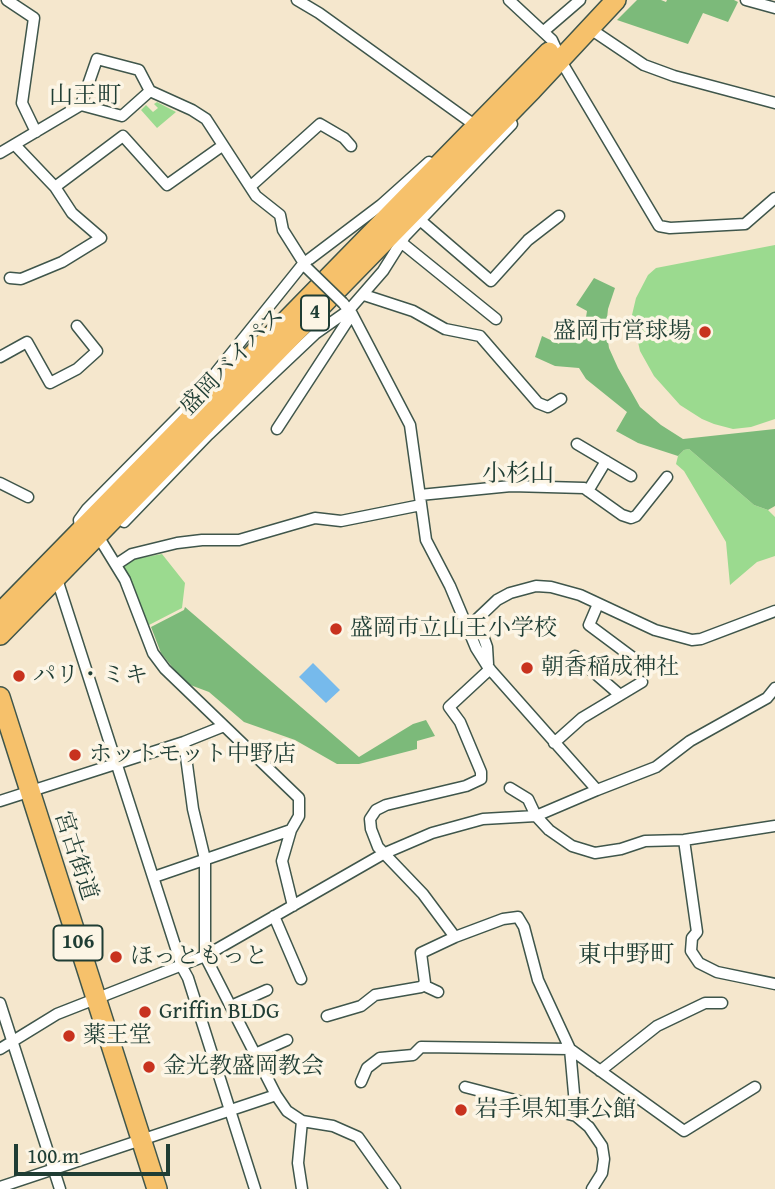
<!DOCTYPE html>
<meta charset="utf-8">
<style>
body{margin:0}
#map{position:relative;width:775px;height:1189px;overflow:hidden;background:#f5e7cd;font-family:"Gentium Book Plus",serif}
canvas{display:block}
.scale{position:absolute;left:14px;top:1144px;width:156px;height:32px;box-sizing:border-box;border:4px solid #1f3d34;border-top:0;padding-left:9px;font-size:21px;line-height:24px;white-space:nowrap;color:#1f3d34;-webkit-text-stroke:5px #fcf5e5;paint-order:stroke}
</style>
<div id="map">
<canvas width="775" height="1189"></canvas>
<div class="scale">100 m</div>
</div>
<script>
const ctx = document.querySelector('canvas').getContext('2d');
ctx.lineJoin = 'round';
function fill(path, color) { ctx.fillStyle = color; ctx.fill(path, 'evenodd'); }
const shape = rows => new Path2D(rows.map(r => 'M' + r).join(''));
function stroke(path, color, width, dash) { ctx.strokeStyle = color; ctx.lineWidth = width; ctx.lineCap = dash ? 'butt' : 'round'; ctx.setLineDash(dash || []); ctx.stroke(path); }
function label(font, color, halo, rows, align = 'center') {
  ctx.font = font + ' "Gentium Book Plus","Noto Serif JP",serif'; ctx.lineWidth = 7; ctx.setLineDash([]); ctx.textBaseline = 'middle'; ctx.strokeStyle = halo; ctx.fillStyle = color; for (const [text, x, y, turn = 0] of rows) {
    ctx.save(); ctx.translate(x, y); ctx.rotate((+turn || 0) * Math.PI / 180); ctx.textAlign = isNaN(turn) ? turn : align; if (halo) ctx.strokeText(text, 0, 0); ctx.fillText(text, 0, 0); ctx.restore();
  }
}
const green = shape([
 [157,102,176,112,157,128,141,110,146,105,153,112,158,108,154,104],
 [775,245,775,419,751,427,733,429,714,424,702,419,680,405,654,376,640,351,632,315,636,298,648,275,656,268],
 [689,449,754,505,768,510,775,517,775,556,757,562,730,585,726,542,684,471,676,464,678,456,684,450],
 [162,554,185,583,182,608,149,625,122,565,135,559]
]);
const forest = shape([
 [637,0,661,0,666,2,667,0,734,0,738,2,728,22,703,13,688,44,617,20],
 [594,278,615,288,608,309,606,328,609,348,618,368,640,407,661,425,683,439,775,429,775,506,768,510,754,505,689,449,684,450,678,456,638,443,616,431,627,412,586,379,579,368,555,366,535,357,542,336,559,344,564,333,583,336,587,311,576,305],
 [185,607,359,757,413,724,426,720,435,736,417,741,417,749,359,764,337,764,295,740,244,722,209,692,185,683,161,653,151,627,184,610]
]);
const water = shape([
 [313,663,340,690,326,703,299,677]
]);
const street = shape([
 [7,0,34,18,22,103,36,132],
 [297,0,319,13,476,126],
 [509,0,552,40,564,66,659,226,670,228,745,224,775,198],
 [746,0,775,8],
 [589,28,644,65,674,76,775,103],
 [544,31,580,0],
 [81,105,97,59,139,70,150,91],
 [0,153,81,105,122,116,150,91,192,110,206,119,256,196,280,215,283,230,307,268],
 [251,186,320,124,344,138,351,146],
 [55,187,123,136,167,185,222,146],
 [420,220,491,281,528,240,559,216],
 [402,243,496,319],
 [10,278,21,279,62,262,101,238,72,213,55,187,15,145],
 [364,295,413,311,445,329,480,336,538,403,548,407,561,399],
 [0,357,27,342,50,383,77,369,97,351,77,326],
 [277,429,352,314],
 [577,444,631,476],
 [0,483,28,497],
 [588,491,606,461],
 [420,495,511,486,584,488,622,515,631,518,636,516,667,477],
 [124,522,208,435,315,334,349,310,383,271,405,236,512,124],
 [80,526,79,520,87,509,189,406,303,264,381,205,429,162],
 [101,534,98,536,125,580,153,653,165,669,299,798,299,816,291,830,282,861,293,906],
 [117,564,132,554,177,543,202,540,239,540,315,518,341,521,421,505],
 [57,579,182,967,188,978,255,1189],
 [598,604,589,625,644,666,647,660],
 [575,656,620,695],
 [488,664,487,647,477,619,497,600,510,593,536,586,551,587,580,595,655,630,692,640,701,639,775,611],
 [184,742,193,809,205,859,205,956,276,1095,287,1111,302,1121,333,1126,358,1137,395,1189],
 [554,743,582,718,642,682],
 [510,788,528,799,536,816,549,830,572,846,595,853,621,849,645,841,684,840,775,826],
 [597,790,656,767,690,741,767,698,775,688],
 [0,801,184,742,224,726],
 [684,840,697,932,692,938,691,951,699,963,717,972,775,984],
 [154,877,291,830],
 [274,916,301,979],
 [455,937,423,894,378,847,371,829,370,819,376,810,386,805,466,786,481,779,481,772,460,722,449,707,490,669],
 [423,985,438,992],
 [0,1003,60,1189],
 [231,1006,267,990],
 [327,1016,361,1006,375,995,421,987,425,983,421,953,455,937,503,919,518,917,524,927,538,980,570,1049,576,1116,589,1127,602,1146,604,1159,602,1173,592,1189],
 [0,1049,57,1014,205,956,383,854,432,833,483,819,536,816,597,790,488,667,476,648,450,586,426,540,410,425,352,314,343,303],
 [255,1054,287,1040],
 [600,1071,657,1026,705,1003,722,1003],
 [361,1082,367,1068,380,1058,413,1055,421,1047,570,1049,684,1131,755,1087],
 [465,1087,576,1116],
 [0,1187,276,1095],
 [302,1189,298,1163,302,1121]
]);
const highway = shape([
 [0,613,549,52],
 [0,635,532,90,616,0],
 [0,697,157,1189]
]);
const streetBridge = shape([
 [307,268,343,303]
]);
const markers = [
 [705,332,7,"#c8321e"],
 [336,629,7,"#c8321e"],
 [527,668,7,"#c8321e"],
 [19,676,7,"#c8321e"],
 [75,755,7,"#c8321e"],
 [116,957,7,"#c8321e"],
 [145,1012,7,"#c8321e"],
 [69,1036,7,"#c8321e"],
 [149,1067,7,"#c8321e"],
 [461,1110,7,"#c8321e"]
];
const shields = [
 [315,313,28],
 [78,943,49]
];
const shieldNames = [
 ["4",315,313],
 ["106",78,943]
];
const poiNames = [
 ["盛岡市営球場",691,332,"right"],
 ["盛岡市立山王小学校",350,629],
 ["朝香稲成神社",541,668],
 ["パリ・ミキ",33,676],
 ["ホットモット中野店",89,755],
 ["ほっともっと",130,957],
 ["Griffin BLDG",159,1012],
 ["薬王堂",83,1036],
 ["金光教盛岡教会",163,1067],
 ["岩手県知事公館",475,1110]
];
const streetNames = [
 ["盛岡バイパス",233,362,-46],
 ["宮古街道",75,856,72]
];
const neighbourhoodNames = [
 ["山王町",85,97],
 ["小杉山",518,475],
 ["東中野町",626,956]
];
fill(green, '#9bda8f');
fill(forest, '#7cba7a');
fill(water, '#76baec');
stroke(street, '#3f564b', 13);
stroke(highway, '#3f564b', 22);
stroke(street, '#fff', 10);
stroke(highway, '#f6c16b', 19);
stroke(streetBridge, '#3f564b', 13, []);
stroke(streetBridge, '#fff', 10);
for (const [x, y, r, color] of markers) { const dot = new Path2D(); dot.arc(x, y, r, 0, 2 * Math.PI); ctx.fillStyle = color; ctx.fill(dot); stroke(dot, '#fcf5e5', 2.5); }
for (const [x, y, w] of shields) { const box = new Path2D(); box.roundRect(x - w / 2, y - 17.5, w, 35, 5); ctx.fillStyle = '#fcf5e5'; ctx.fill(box); stroke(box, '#1f3d34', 2); }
label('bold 21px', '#1f3d34', null, shieldNames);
label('23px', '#1f3d34', '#fcf5e5', poiNames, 'left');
label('23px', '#1f3d34', '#fcf5e5', streetNames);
label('24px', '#1f3d34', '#fcf5e5', neighbourhoodNames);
</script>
